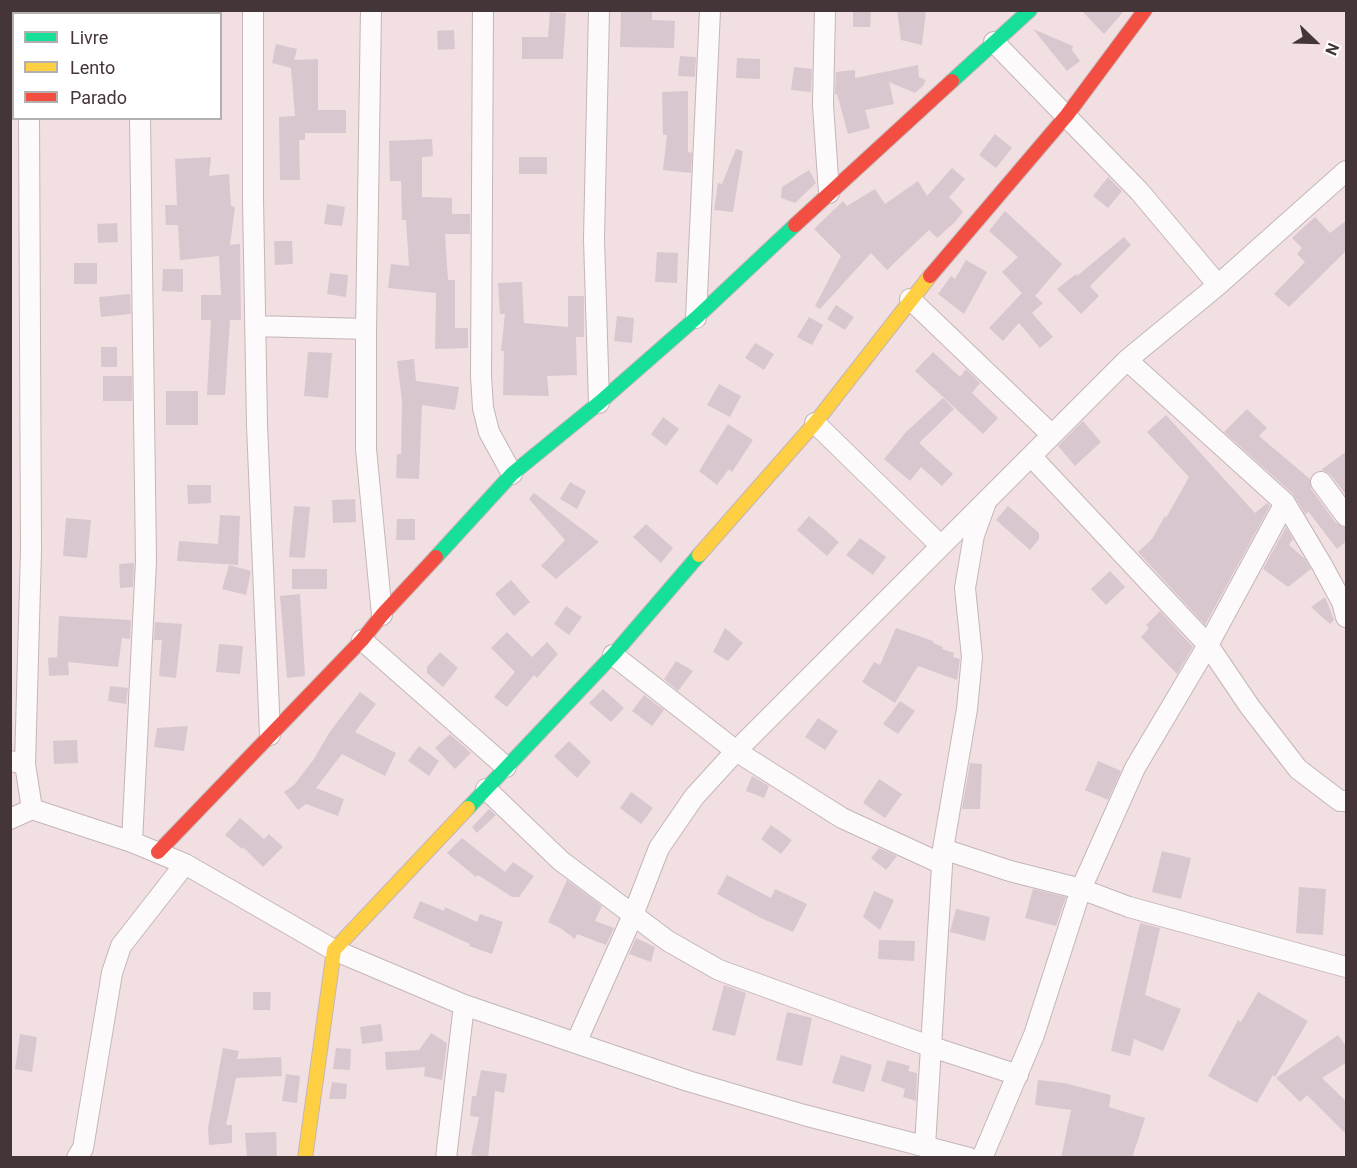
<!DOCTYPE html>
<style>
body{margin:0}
#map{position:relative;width:1357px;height:1168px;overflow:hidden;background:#f1dfe2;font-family:Roboto,sans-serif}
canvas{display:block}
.frame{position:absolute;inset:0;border:12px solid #443638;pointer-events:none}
.legend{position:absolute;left:12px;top:12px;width:210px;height:108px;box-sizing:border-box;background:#fff;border:2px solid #b4afaf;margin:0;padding:8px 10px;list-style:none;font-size:18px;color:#443638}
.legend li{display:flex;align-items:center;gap:12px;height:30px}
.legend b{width:30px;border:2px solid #b4afaf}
.north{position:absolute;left:1285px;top:12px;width:60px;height:60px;-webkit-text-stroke:4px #fff;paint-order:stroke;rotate:113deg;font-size:16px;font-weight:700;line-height:24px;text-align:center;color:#443638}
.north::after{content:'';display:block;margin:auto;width:21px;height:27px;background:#443638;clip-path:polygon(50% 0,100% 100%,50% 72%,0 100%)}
</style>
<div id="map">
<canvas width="1357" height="1168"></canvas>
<div class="frame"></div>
<ul class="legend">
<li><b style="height:8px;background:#16e098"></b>Livre</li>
<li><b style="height:8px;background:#ffcf43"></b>Lento</li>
<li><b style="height:8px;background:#f24e42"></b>Parado</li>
</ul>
<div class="north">N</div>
</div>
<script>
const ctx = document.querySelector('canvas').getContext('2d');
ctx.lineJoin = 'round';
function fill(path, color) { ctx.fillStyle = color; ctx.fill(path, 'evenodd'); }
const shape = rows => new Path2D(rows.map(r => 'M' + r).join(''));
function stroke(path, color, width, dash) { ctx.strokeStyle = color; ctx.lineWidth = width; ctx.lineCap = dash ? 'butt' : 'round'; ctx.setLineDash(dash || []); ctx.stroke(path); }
const building = shape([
 [621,10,652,10,652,20,675,21,674,48,620,47],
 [853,10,871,10,870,27,853,27],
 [897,10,926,11,922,45,901,40],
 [1081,10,1125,10,1104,34],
 [550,12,566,13,563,59,522,59,522,37,548,37],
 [1033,29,1073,46,1072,50,1080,61,1067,71],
 [454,30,455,49,438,50,437,31],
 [276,44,297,49,294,60,318,59,318,110,346,110,346,133,305,133,305,140,299,140,300,180,280,180,279,117,295,116,291,68,272,63],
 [680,56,696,57,695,77,678,76],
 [737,58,760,59,760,79,736,78],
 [918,65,919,77,926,80,923,86,915,93,889,82,894,104,865,110,870,128,848,134,837,94,835,94,836,72,855,70,855,78],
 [794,67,812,69,811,92,791,90],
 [688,91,688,152,692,153,691,173,663,170,667,135,663,135,662,92],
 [995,134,1012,148,996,168,979,155],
 [432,139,433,156,422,157,422,197,452,198,452,214,470,214,470,234,445,234,448,280,455,280,455,328,468,328,468,348,435,349,436,293,388,288,391,264,409,266,406,220,402,220,401,181,390,181,389,141],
 [736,149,743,151,733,212,714,210,718,183,722,184],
 [211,157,209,176,229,174,231,206,235,207,230,245,240,244,241,320,230,320,225,395,207,395,211,320,201,320,201,295,221,295,219,256,180,260,178,225,166,225,165,205,177,205,175,159],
 [519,157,547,157,547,174,519,174],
 [952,168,965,179,949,197,963,212,955,222,937,238,929,230,887,270,871,253,820,309,815,306,841,256,814,229,843,201,847,206,875,189,885,204,918,181,927,196],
 [809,170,816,183,795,203,781,198,782,187],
 [1108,177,1122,191,1108,208,1093,196],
 [327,204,345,207,342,226,324,224],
 [1005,211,1062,264,1035,296,1043,303,1032,313,1053,337,1040,348,1019,323,1003,341,989,328,1022,293,1002,272,1018,257,989,231],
 [1315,217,1330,233,1347,220,1347,250,1289,307,1274,294,1305,262,1297,254,1302,248,1292,238],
 [117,223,118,242,98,243,97,224],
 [1124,237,1131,245,1090,286,1099,296,1081,314,1057,289,1076,274,1077,276],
 [274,241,292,241,293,264,275,265],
 [657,252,678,253,677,283,655,282],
 [966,260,987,272,964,314,938,294,951,276,955,279],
 [74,263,97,263,97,284,74,284],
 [163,269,183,269,183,292,162,291],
 [330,273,348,275,346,297,327,294],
 [522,282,524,323,568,327,568,296,584,296,584,337,576,337,577,375,547,376,549,396,503,395,504,351,501,351,505,314,500,314,498,283],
 [130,294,131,314,101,317,99,297],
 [836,305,854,317,845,330,827,319],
 [617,316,634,318,632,343,614,341],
 [809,317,823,325,812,345,797,337],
 [755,343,774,354,764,370,745,358],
 [101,347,117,347,117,367,101,367],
 [308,352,332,353,328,398,304,396],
 [933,352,960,377,966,369,980,383,972,393,998,418,983,434,915,371],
 [414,359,416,381,459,387,455,410,422,405,419,479,396,478,397,454,401,454,402,401,397,361],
 [103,376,132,376,132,401,103,401],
 [719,384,741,396,730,417,707,405],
 [166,391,198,391,198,425,166,425],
 [943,398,954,409,919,443,953,474,942,486,921,467,910,481,884,459,906,432],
 [1247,409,1267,428,1259,436,1310,479,1311,489,1336,523,1347,528,1347,541,1337,549,1308,511,1306,515,1293,494,1224,432],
 [1166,415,1255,513,1267,503,1265,501,1270,506,1205,625,1138,552,1152,539,1165,516,1166,518,1189,477,1147,432],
 [663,417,679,429,666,446,651,434],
 [1083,421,1101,442,1075,466,1058,446],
 [728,424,753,440,732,472,729,469,717,485,699,471],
 [1347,451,1347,496,1330,474,1321,470],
 [570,482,586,491,577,509,560,499],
 [187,485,211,485,211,503,188,504],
 [534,493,599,542,556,579,541,566,565,540,529,499],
 [355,499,356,522,333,523,332,500],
 [294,506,310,507,305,558,289,557],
 [1008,506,1039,533,1039,539,1030,550,996,520],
 [220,515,240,516,238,565,177,561,179,541,218,544],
 [809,516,839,542,827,556,797,530],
 [66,518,91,520,87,558,63,556],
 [397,519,415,519,415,540,396,540],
 [646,524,673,548,661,563,633,537],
 [1286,527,1293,539,1289,545,1305,559,1311,569,1288,587,1263,569],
 [860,538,886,557,873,575,846,555],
 [134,563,133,587,120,588,119,564],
 [229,565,251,571,246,595,222,589],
 [292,569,327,569,327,589,292,589],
 [1110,571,1125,587,1106,605,1091,589],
 [511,580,530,602,514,616,495,594],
 [300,594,305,676,287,678,280,596],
 [1325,597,1334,620,1330,624,1311,607],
 [566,606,582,617,569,635,554,624],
 [1160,611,1193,647,1177,674,1141,637,1149,628,1146,625],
 [59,616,131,620,130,639,122,638,118,667,68,662,69,675,49,676,48,658,57,657],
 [155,622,182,624,176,678,159,676,162,640,154,640],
 [725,628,743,643,728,661,713,652],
 [896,628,933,641,933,643,943,647,942,649,954,653,953,657,960,659,957,680,918,666,895,703,862,682,874,662,880,665],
 [507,632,532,657,547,642,558,654,537,678,534,675,507,707,494,697,515,672,491,648],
 [219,644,243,646,240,674,216,672],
 [440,652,458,668,443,687,427,673,427,667],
 [676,661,693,671,678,691,664,679],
 [110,686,128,688,126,704,108,701],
 [603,689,624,708,611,722,589,703],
 [360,692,376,704,355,732,396,753,385,776,342,754,316,788,344,799,338,816,306,804,298,810,284,792,294,785,314,759,329,733],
 [644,695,664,710,652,726,632,711],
 [900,701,915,711,898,734,883,724],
 [818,718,838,731,825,750,805,737],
 [188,726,184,751,154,747,157,728],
 [450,734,471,753,455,769,435,748],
 [77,740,78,763,54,764,53,741],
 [569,741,591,762,577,778,554,756],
 [419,746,439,761,429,776,408,761],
 [1098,761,1121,771,1108,800,1085,790],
 [970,763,982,764,980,809,962,809],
 [752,776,769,786,764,798,746,791],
 [879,779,902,794,885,818,863,803],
 [631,792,653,808,641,824,620,808],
 [489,809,496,815,477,833,472,827],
 [240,818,264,839,269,834,283,847,263,867,243,847,242,849,225,835],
 [771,825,792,840,781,854,761,839],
 [462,838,505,872,513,862,534,876,519,897,512,897,478,875,476,877,447,853],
 [879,848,897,856,886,870,871,858],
 [1162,851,1191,858,1181,899,1152,892],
 [727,875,771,898,775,889,807,904,793,932,761,918,717,894],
 [567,880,602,906,595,921,614,928,606,945,577,934,575,939,560,928,548,922],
 [1299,887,1326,889,1323,935,1296,933],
 [1033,889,1066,897,1056,926,1025,918],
 [874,891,894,900,880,930,863,917],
 [420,901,444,911,445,907,477,922,480,914,503,922,492,954,469,946,470,944,413,918],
 [956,909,990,917,985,941,950,932],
 [1140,923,1160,928,1145,995,1181,1009,1163,1051,1134,1039,1130,1056,1111,1051],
 [636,938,655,947,651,962,629,954],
 [879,940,915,941,914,961,878,959],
 [724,985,746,993,735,1036,712,1030],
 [253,992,271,992,270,1010,253,1010],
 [1258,992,1308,1021,1275,1077,1273,1075,1257,1103,1208,1076,1238,1020,1241,1022],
 [787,1012,812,1018,802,1066,776,1060],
 [381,1024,383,1041,362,1044,360,1027],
 [431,1033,447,1043,442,1080,424,1076,425,1067,386,1070,385,1052,419,1050],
 [20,1034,37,1037,32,1072,15,1069],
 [1338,1035,1347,1047,1347,1062,1322,1078,1347,1102,1347,1135,1307,1095,1300,1102,1276,1078],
 [223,1048,239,1051,237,1059,281,1057,282,1076,236,1078,226,1125,232,1125,232,1143,209,1145,208,1128],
 [336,1048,351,1049,350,1070,333,1069],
 [841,1055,872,1065,864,1092,832,1083],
 [887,1060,910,1066,908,1071,917,1073,916,1101,903,1097,905,1089,881,1081],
 [481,1070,507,1074,504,1093,495,1091,488,1158,471,1155,479,1117,470,1116,472,1096,476,1096],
 [286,1074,300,1076,297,1103,282,1101],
 [1038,1080,1064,1083,1111,1095,1109,1107,1145,1118,1132,1158,1061,1158,1071,1110,1035,1105],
 [332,1082,347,1084,346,1099,329,1099],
 [276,1132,277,1158,247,1158,245,1133]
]);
const street = shape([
 [253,10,253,199,257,425,270,735],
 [371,10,366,329,366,449,382,615],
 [483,10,481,376,483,408,489,432,512,474],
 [599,10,594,239,599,403],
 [825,10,823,105,829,193],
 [22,14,30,10],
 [148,14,148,10],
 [994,42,1139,191,1218,285],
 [910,299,1052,435],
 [696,318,710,10],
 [255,326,366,329],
 [815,423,941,546],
 [1031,456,1208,645,1250,707,1298,769,1340,801,1346,801],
 [1321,482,1346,516],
 [1285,503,1322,565,1342,602,1346,617],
 [362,640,506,767],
 [613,655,736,751,842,818,942,864],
 [10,761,25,764,32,809,132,842,185,864,334,950,464,1005,688,1081,804,1115,969,1158],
 [25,764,31,551,29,118],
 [486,789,561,861,668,941,719,970,932,1047,1018,1075],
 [10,819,32,809],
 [132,842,146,561,140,118],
 [943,849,1010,871,1081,889,1129,907,1346,967],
 [576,1043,633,915,659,848,694,797,736,751,1127,360,1218,285,1346,171],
 [925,1146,943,849,967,709,972,657,965,588,974,535,985,505],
 [77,1158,83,1148,112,973,121,946,185,864],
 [446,1158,464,1005],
 [982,1158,1034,1035,1081,889,1135,768,1208,645,1285,503,1127,360]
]);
const fast = shape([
 [952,81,1030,10],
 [436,557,512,474,599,403,696,318,795,225],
 [468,808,613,655,699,555]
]);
const slow = shape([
 [699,555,815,423,930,276],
 [305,1158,334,950,468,808]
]);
const jam = shape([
 [795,225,952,81],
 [930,276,1067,115,1145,10],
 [158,852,362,640,382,615,436,557]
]);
fill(building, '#d9c7d0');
stroke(street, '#c4b6b8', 22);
stroke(fast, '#c4b6b8', 16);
stroke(slow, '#c4b6b8', 16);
stroke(jam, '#c4b6b8', 16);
stroke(street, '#fdfafb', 20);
stroke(fast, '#16e098', 14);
stroke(slow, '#ffcf43', 14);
stroke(jam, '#f24e42', 14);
</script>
